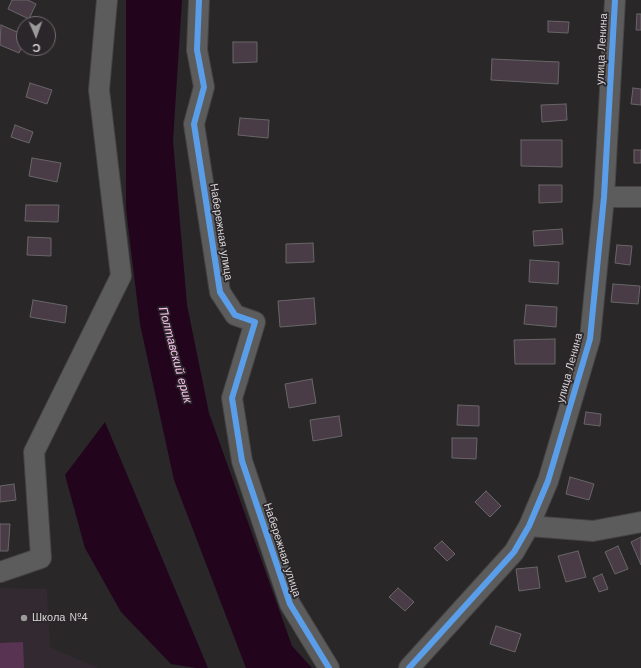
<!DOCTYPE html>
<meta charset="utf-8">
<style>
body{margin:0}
#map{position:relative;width:641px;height:668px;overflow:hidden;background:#292728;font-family:"Work Sans",sans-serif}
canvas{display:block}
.north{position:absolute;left:16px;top:16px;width:40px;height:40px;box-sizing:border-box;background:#2a2629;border:1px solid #706d6f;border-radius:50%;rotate:178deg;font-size:11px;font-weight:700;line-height:16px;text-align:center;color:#dad7d9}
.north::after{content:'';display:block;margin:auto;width:14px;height:18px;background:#9c999b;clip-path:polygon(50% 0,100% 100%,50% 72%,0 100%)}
</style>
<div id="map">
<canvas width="641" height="668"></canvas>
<div class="north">С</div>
</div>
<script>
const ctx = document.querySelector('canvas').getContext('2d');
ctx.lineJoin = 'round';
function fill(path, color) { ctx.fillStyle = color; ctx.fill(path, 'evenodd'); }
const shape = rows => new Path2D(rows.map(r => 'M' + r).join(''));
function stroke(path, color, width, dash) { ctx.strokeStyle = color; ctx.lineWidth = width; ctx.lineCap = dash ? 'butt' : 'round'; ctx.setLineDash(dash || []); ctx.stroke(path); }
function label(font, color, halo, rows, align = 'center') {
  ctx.font = font + ' "Work Sans",sans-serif'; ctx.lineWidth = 3.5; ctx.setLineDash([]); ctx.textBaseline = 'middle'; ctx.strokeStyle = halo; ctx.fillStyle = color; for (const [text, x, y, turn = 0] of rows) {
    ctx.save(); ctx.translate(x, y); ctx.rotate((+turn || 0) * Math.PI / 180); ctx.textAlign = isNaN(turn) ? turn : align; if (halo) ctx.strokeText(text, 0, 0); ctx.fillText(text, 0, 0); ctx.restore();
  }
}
const built = shape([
 [0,588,47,589,50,647,98,668,0,668]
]);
const green = shape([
 [23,642,24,668,0,668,0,643]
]);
const water = shape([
 [126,0,182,0,173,141,187,305,209,413,292,646,312,668,246,668,174,480,140,324,126,209],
 [105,422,208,668,196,668,171,664,121,612,85,548,65,475]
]);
const building = shape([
 [12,0,28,0,36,4,29,19,8,9,12,0],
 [637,14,641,14,641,30,636,30,637,14],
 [548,21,569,22,568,33,548,32,548,21],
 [1,25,24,35,24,43,19,53,0,45,1,25],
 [233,42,257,42,257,62,233,63,233,42],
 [492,59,559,62,558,84,491,80,492,59],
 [30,83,52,90,47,104,26,97,30,83],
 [633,88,641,89,641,105,631,104,633,88],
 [566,104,567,120,542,122,541,105,566,104],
 [240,118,269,120,268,138,238,135,240,118],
 [15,125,33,132,29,143,11,137,15,125],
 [521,140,562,140,562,167,521,166,521,140],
 [634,150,641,150,641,163,634,163,634,150],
 [32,158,61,163,57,182,29,176,32,158],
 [539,185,562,185,562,202,539,203,539,185],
 [26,205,59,205,58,222,25,221,26,205],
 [562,229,563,244,534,246,533,231,562,229],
 [28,237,51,238,51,256,27,255,28,237],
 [313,243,314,262,286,263,286,244,313,243],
 [617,245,632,246,630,265,615,263,617,245],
 [530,260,559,262,558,284,529,282,530,260],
 [613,284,640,286,638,304,611,302,613,284],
 [314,298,316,324,280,327,278,301,314,298],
 [33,300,67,306,65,323,30,317,33,300],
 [526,305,557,307,556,327,524,324,526,305],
 [555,339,555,364,515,364,514,340,555,339],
 [312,379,316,403,289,408,285,384,312,379],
 [458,405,479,406,479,426,457,425,458,405],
 [586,412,601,414,600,426,584,424,586,412],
 [339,416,342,436,313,441,310,420,339,416],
 [452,438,477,438,476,459,452,458,452,438],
 [570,477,594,484,589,500,566,494,570,477],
 [14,484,16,500,0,502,0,486,14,484],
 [486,491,501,506,490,517,475,502,486,491],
 [0,524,10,524,8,551,0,551,0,524],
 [641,537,641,565,631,542,641,537],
 [442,541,455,554,447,561,434,548,442,541],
 [618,546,628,569,615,574,605,552,618,546],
 [578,551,586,577,566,582,558,556,578,551],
 [537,567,540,588,519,591,516,569,537,567],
 [602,574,608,589,599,592,593,578,602,574],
 [398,588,414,602,405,611,389,597,398,588],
 [496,626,521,634,515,652,490,644,496,626]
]);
const minor = shape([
 [199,0,197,50,204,87,194,124,220,292,235,315,255,322,232,398,242,461,290,604,329,668],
 [604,197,641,197],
 [529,526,593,531,641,522],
 [0,572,41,558,34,452,121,276,99,90,107,0],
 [409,668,514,552,529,526,548,481,590,339,604,197,615,0]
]);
const cycleway = shape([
 [199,0,197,50,204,87,194,124,220,292,235,315,255,322,232,398,242,461,290,604,329,668],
 [409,668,514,552,529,526,548,481,590,339,604,197,615,0]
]);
const markers = [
 [24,618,4,"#9c999b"]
];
const streetNames = [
 ["улица Ленина",602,49,-87],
 ["Набережная улица",221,232,81],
 ["улица Ленина",570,368,-75],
 ["Набережная улица",282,550,72]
];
const poiNames = [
 ["Школа №4",32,618]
];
const waterNames = [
 ["Полтавский ерик",175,355,75]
];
fill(built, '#332a31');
fill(green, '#593452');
fill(water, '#22041d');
fill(building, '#4a3c47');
stroke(building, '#686667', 1);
stroke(minor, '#454344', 22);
stroke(minor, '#5c5c5c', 20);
stroke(cycleway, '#5a9eea', 6);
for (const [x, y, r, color] of markers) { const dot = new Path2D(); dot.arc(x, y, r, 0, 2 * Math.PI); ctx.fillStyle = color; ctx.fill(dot); stroke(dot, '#2a2629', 1.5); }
label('11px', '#dad7d9', '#2a2629', streetNames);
label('11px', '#dad7d9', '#2a2629', poiNames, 'left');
label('italic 12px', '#fdc0ef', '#2a2629', waterNames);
</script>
